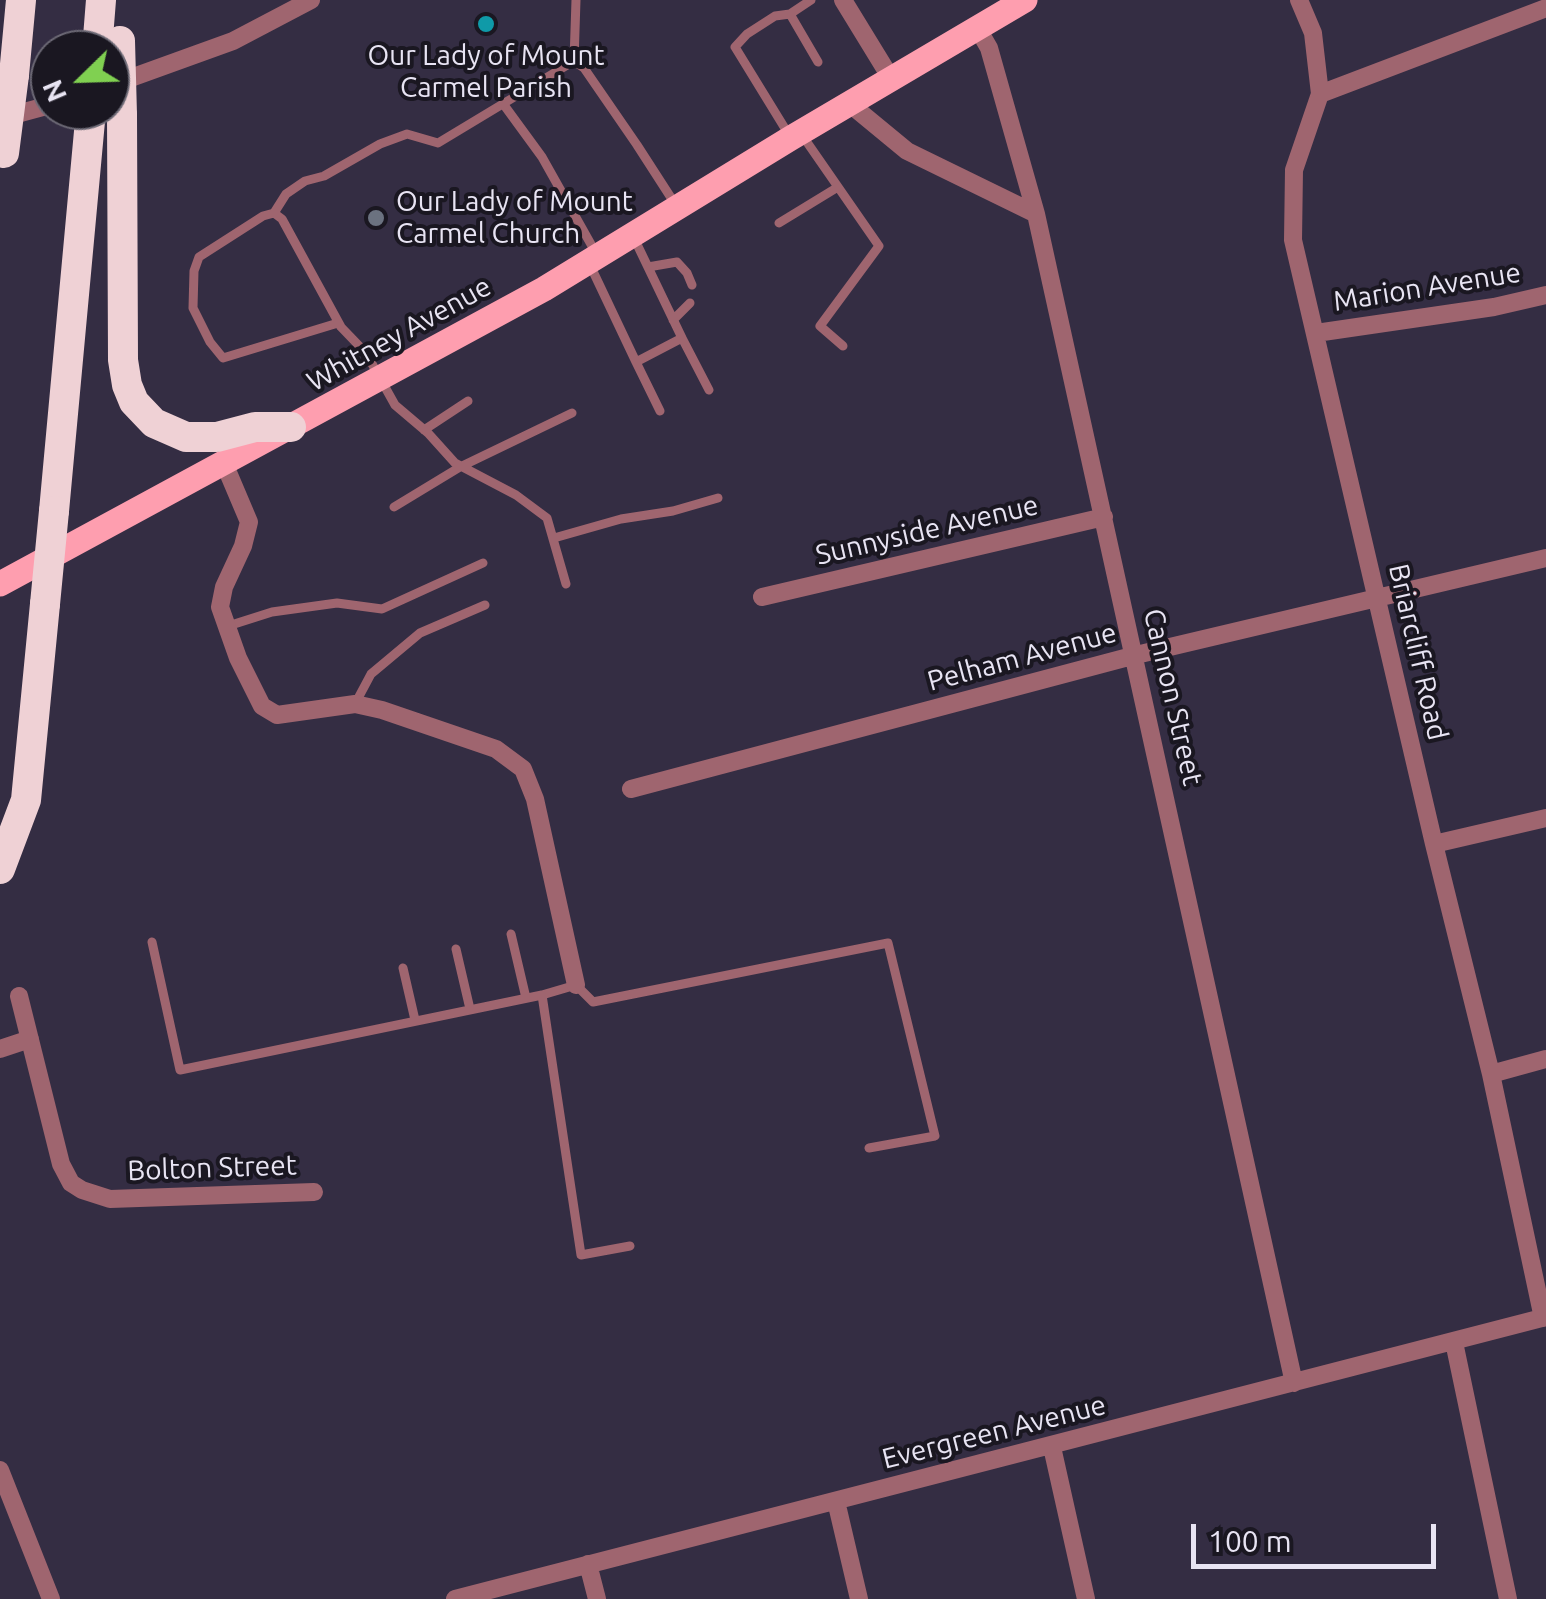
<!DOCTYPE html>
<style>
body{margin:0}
#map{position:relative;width:1546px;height:1599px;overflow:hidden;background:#342d43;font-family:Ubuntu,sans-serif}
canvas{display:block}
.north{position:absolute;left:30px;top:30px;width:100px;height:100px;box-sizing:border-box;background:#1a1721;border:2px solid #6c6975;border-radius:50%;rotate:247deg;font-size:28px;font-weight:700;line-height:40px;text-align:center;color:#e8e4f3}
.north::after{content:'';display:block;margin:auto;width:35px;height:45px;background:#80d051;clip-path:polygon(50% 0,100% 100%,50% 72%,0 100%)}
.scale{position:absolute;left:1191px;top:1524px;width:245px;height:45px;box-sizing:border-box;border:5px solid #e8e4f3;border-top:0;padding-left:12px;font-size:30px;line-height:35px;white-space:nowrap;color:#e8e4f3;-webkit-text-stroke:8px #1a1721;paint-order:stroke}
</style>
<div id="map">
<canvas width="1546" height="1599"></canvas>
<div class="north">N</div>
<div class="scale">100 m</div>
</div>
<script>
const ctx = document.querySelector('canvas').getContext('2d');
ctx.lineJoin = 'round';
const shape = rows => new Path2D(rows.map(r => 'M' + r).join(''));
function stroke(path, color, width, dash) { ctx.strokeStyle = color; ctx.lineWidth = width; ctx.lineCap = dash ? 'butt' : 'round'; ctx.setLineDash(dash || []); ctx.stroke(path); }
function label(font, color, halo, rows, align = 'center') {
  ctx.font = font + ' Ubuntu,sans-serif'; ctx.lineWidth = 8; ctx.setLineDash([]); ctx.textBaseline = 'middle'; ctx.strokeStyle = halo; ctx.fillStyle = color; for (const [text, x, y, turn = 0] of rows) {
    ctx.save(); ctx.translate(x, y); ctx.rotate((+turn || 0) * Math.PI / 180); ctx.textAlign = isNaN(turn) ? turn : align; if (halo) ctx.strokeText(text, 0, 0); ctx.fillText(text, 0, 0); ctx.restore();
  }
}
const service = shape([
 [576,0,574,61,584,68,637,145,677,207],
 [790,14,818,62],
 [504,105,542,157,597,255],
 [789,135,735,47,747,34,775,16,790,14,811,0],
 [802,135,879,246,820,326,843,346],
 [274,213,286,194,305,181,324,176,380,144,407,134,438,143,574,61],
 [779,223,838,187],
 [590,265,636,362,682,338,634,238],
 [648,267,677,262,687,273,692,285],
 [673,320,690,303],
 [338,323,223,358,210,342,193,308,194,271,199,257,263,216,274,213,282,219,341,327,366,353,395,405,428,433,455,463,516,495,547,518,566,584],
 [682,338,709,390],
 [636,362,660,411],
 [424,430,468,401],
 [394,507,460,467,572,413],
 [554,538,621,519,673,511,718,498],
 [228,626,272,612,337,603,382,609,483,563],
 [355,704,371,674,420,633,485,605],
 [511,934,526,998],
 [152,942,180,1070,542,995,576,985,593,1002,888,943,935,1136,869,1148],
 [456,949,470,1009],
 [403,968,415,1020],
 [542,995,581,1255,630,1246]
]);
const minor = shape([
 [843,0,892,80],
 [1299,0,1313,33,1320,94,1294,170,1293,240,1434,844,1491,1074,1543,1318],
 [978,29,989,48,1036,214,1294,1383],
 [114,84,233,41,311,0],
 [1320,94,1546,8],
 [850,104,907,151,1036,214],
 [2,118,50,105],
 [1316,333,1494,307,1546,295],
 [224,463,249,522,243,546,224,587,220,607,238,658,262,706,277,715,355,704,382,710,496,749,523,769,535,799,576,985],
 [762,597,1104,517],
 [631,789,1136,655,1546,558],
 [1434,844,1546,818],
 [19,996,61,1164,71,1183,82,1190,110,1199,314,1192],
 [0,1049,30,1039],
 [1491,1074,1546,1059],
 [1454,1342,1508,1599],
 [1052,1447,1086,1599],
 [0,1470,51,1599],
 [836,1501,859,1599],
 [588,1564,597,1599],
 [455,1599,1546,1317]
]);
const primary = shape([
 [0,584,544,289,791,138,1025,0]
]);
const motorway = shape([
 [97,50,101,0],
 [14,75,21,0],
 [122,115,123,360,127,385,134,402,154,423,186,437,217,437,255,427,291,427],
 [54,511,91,110],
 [0,869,26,800,45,604]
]);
const motorwayBridge = shape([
 [120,41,122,115],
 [4,153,14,75],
 [45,604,54,511]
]);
const markers = [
 [486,24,10,"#0f9aa8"],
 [376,218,10,"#6b7280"]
];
const poiNames = [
 ["Our Lady of Mount",486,56],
 ["Carmel Parish",486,88],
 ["Our Lady of Mount",396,202,"left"],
 ["Carmel Church",396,234,"left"]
];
const streetNames = [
 ["Marion Avenue",1427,287,-9],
 ["Whitney Avenue",399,334,-29],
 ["Sunnyside Avenue",927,530,-13],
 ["Briarcliff Road",1418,652,77],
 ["Pelham Avenue",1022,657,-15],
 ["Cannon Street",1173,697,77],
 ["Bolton Street",212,1168,-2],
 ["Evergreen Avenue",994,1432,-14]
];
stroke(service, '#9f656f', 9);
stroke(minor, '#9f656f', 18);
stroke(primary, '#fe9eaf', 25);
stroke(motorway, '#efd1d5', 30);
stroke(motorwayBridge, '#efd1d5', 30);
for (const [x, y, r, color] of markers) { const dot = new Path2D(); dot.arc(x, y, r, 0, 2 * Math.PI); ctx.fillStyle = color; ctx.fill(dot); stroke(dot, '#1a1721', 4); }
label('28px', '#e8e4f3', '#1a1721', poiNames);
label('28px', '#e8e4f3', '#1a1721', streetNames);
</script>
